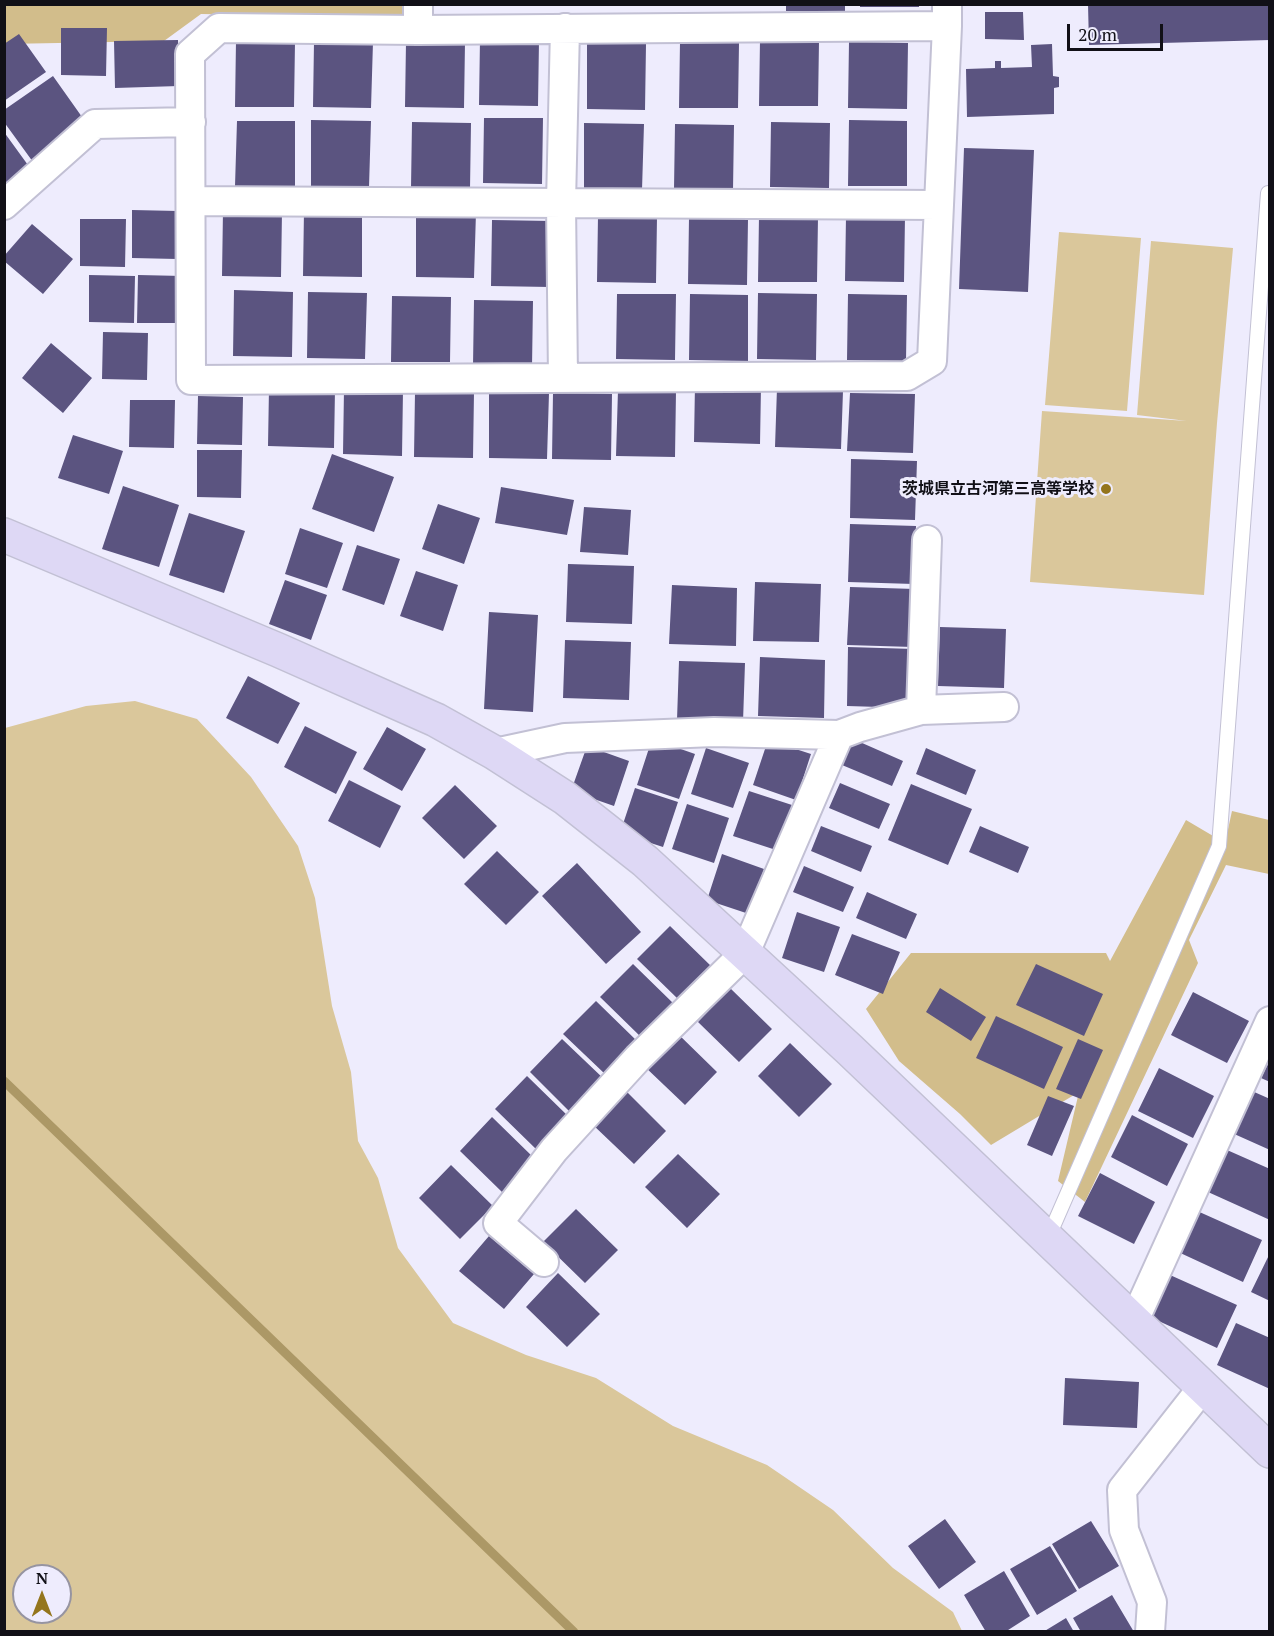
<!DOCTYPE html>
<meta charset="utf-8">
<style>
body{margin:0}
#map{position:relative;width:1274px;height:1636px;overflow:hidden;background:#eeecfd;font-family:"PT Serif",serif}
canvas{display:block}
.frame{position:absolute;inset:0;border:6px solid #111017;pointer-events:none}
.north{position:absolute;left:12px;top:1564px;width:60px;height:60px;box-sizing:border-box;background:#eeecfd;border:2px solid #9694a1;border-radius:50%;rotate:0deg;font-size:16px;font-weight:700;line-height:24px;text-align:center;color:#111017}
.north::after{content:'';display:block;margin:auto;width:21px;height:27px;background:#94751d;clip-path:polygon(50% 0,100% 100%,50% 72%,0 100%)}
.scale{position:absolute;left:1067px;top:24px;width:96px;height:27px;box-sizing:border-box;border:3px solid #111017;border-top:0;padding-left:8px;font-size:18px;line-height:21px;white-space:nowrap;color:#111017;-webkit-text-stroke:4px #eeecfd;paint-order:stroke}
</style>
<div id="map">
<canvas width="1274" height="1636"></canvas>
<div class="frame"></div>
<div class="north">N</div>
<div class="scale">20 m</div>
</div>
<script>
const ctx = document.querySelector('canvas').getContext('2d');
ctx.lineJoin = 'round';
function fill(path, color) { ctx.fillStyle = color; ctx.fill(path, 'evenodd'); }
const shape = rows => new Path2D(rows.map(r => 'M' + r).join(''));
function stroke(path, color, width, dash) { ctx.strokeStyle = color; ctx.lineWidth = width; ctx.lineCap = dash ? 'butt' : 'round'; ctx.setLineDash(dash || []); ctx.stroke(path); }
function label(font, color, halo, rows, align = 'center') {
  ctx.font = font + ' "PT Serif","Noto Sans JP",serif'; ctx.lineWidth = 6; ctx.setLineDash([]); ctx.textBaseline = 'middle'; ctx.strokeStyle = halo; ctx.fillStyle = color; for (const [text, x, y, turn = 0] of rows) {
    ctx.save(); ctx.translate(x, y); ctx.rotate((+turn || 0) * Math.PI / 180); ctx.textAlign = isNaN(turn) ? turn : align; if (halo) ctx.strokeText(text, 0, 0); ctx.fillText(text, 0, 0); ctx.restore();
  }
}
const green = shape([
 [1059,232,1141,238,1127,411,1045,405],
 [1151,241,1233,248,1217,423,1204,595,1030,582,1042,411,1187,421,1137,415],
 [135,701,197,719,251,777,298,846,315,898,332,1006,351,1072,358,1141,378,1178,398,1248,453,1323,526,1355,596,1378,673,1426,767,1465,833,1510,893,1568,953,1612,962,1631,5,1631,5,728,86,706],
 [24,1576,60,1576,60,1612,24,1612]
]);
const forest = shape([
 [404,4,404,17,201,14,164,41,5,44,4,5],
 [1232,811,1269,820,1269,874,1226,865,1189,940,1198,963,1085,1202,1058,1181,1079,1092,991,1145,960,1114,899,1061,866,1009,911,953,1106,953,1110,961,1186,820,1225,843]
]);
const stream = shape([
 [4,1081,574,1632]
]);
const building = shape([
 [786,4,845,4,845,12,786,11],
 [860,4,919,4,919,7,860,7],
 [1088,4,1270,4,1270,40,1089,45],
 [985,12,1023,12,1024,40,985,39],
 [61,28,107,28,106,76,61,75],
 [19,34,46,72,4,101,4,44],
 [480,39,539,40,538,106,479,105],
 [178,40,179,86,115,88,114,41],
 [760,40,819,41,818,106,759,106],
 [236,41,295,42,294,107,235,107],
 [314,42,373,42,371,108,313,107],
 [406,42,465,42,464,108,405,107],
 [680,42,739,43,738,108,679,108],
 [849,42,908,43,907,109,848,108],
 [587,43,646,44,645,110,587,109],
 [1052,44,1053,76,1059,77,1059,87,1054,88,1054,114,967,117,966,69,995,68,995,61,1001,61,1001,68,1032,67,1031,45],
 [53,76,87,124,33,162,4,122,4,110],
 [484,118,543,118,542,184,483,183],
 [311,120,371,121,369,187,311,186],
 [849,120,907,121,907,186,848,186],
 [237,121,295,121,295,187,235,186],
 [412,122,471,123,470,189,411,188],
 [771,122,830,123,829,188,770,187],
 [584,123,644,124,642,190,584,189],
 [675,124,734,125,733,190,674,189],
 [4,132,33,172,4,192],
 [964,148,1034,150,1028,292,959,289],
 [132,210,178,211,177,259,132,258],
 [223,210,282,211,281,277,222,276],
 [304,210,362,211,362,277,303,276],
 [416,211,476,212,474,278,416,277],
 [598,216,657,217,656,283,597,282],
 [759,216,818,217,817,282,758,282],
 [846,216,905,216,904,282,845,281],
 [689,218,748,219,747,285,688,284],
 [80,219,126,219,125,267,80,266],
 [492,220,551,221,550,287,491,286],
 [32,224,73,259,43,294,4,261,4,256],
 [89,275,135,276,134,323,89,322],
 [138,275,183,276,182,323,137,323],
 [234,290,293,292,292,357,233,356],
 [308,292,367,293,365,359,307,358],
 [758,293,817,294,816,360,757,359],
 [617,294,676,294,675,360,616,359],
 [690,294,748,295,748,361,689,360],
 [848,294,907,295,906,361,847,360],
 [392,296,451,297,450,362,391,362],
 [474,300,533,301,532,367,473,366],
 [103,332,148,333,147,380,102,379],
 [51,343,92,378,63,413,22,378],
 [695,384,761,386,760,444,694,442],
 [269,388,335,389,334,448,268,446],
 [777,388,843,391,841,449,775,447],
 [344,389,403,390,402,456,343,454],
 [618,390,676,391,675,457,616,456],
 [415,392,474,392,473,458,414,457],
 [489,392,549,393,547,459,489,458],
 [553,393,612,394,611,460,552,459],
 [850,393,915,394,913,453,847,451],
 [198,396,243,397,242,445,197,444],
 [130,400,175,400,174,448,129,447],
 [73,435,123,451,109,494,58,478],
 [197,450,242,450,241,498,197,497],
 [332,454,394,477,374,532,312,509],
 [851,459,917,461,915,520,850,518],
 [123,486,179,505,159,567,102,549],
 [501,487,574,500,567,535,495,523],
 [438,504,480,518,464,564,422,549],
 [584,507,631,510,628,555,580,552],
 [189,513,245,531,224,593,169,575],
 [850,524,916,526,914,584,848,582],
 [300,528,343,543,327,588,285,574],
 [357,545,400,559,384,605,342,590],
 [568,564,634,566,632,624,566,622],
 [416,571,458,585,443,631,400,616],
 [285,580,327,595,311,640,269,624],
 [755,582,821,584,819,642,753,641],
 [672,585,737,588,736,646,669,644],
 [850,587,915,589,913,647,847,645],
 [489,612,538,615,533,712,484,709],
 [940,627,1006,629,1004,688,938,686],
 [565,640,631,642,629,700,563,698],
 [848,647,914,649,913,708,847,706],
 [760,657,825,660,824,718,758,716],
 [679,661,745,663,743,722,677,720],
 [248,676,300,703,278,744,226,718],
 [305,726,357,752,336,794,284,767],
 [387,727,426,749,402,791,363,769],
 [652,739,695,754,679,799,637,785],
 [853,739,903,761,892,786,842,765],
 [768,740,811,754,796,800,753,785],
 [587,746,629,761,614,806,571,791],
 [706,748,749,763,733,808,691,794],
 [926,748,976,770,966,795,916,774],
 [349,780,401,806,380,848,328,821],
 [840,783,890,804,879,829,829,808],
 [911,784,972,809,948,865,888,840],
 [455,785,497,826,464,859,422,818],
 [635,788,678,802,663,847,620,833],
 [749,791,792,805,776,850,733,836],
 [687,804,729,818,714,863,672,849],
 [821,826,872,846,861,872,811,851],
 [980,826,1029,847,1018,873,969,852],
 [497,851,539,892,506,925,464,884],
 [722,854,764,869,749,914,707,900],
 [577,863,641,932,606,964,542,896],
 [804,866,854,887,843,912,793,892],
 [867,892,917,914,906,939,856,918],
 [797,912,840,927,824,972,782,958],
 [670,926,712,967,679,1000,637,959],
 [852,934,900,952,883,994,835,975],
 [633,964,675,1005,642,1038,600,997],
 [1036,964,1103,994,1084,1036,1016,1005],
 [730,988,772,1029,739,1062,698,1022],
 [940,988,986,1017,971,1041,926,1012],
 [1193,992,1249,1021,1227,1063,1171,1035],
 [596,1001,637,1041,605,1074,563,1034],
 [996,1016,1063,1047,1044,1089,976,1058],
 [675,1031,717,1072,685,1105,643,1065],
 [562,1039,604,1079,571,1113,530,1072],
 [1078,1039,1103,1050,1081,1099,1056,1089],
 [790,1043,832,1084,799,1117,758,1076],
 [1270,1060,1270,1082,1261,1078],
 [1159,1068,1214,1096,1193,1138,1138,1111],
 [527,1076,569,1117,537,1150,495,1109],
 [625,1090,666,1131,634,1164,592,1124],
 [1252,1091,1270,1099,1270,1150,1232,1133],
 [1048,1096,1074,1106,1052,1156,1027,1145],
 [1132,1115,1188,1144,1167,1186,1111,1157],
 [492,1117,534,1158,502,1192,460,1151],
 [1227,1150,1270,1169,1270,1220,1208,1192],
 [678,1154,720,1194,687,1228,645,1187],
 [451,1165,493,1206,460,1239,419,1198],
 [1100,1173,1155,1202,1134,1244,1078,1216],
 [576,1209,618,1250,585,1283,543,1242],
 [1195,1210,1262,1240,1243,1282,1176,1251],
 [489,1236,534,1274,504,1309,459,1271],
 [1270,1253,1270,1301,1251,1292],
 [558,1273,600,1314,567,1347,526,1307],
 [1170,1275,1237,1305,1217,1348,1150,1317],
 [1236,1323,1270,1338,1270,1389,1217,1365],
 [1065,1378,1139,1382,1137,1428,1063,1425],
 [945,1519,976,1562,939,1589,908,1546],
 [1091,1521,1119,1566,1079,1589,1052,1544],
 [1050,1546,1077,1591,1037,1615,1010,1569],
 [1004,1571,1030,1616,1005,1632,986,1632,964,1595],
 [1112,1595,1134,1632,1081,1632,1073,1618],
 [1066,1618,1074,1632,1043,1632]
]);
const lane = shape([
 [1048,1238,1219,846,1268,193]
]);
const street = shape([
 [947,4,947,26,932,361,907,376,191,380,190,54,219,28,418,30,947,26],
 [418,30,418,4],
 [191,201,939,205],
 [4,205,95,124,191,122],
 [563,378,561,203,565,28],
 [921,710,927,540],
 [495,753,565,738,714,732,839,735],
 [544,1262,498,1223,554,1150,638,1058,745,953,839,735,860,727,921,710,1004,707],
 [1134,1321,1270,1021],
 [1150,1632,1152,1602,1124,1530,1122,1490,1203,1387]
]);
const secondary = shape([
 [4,535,278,650,436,720,495,753,565,798,645,861,850,1050,1270,1451]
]);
const markers = [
 [1106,489,6,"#94751d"]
];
const poiNames = [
 ["茨城県立古河第三高等学校",1094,489]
];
fill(green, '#dac79b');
fill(forest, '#d2bd8b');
stroke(stream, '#ac9866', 9);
fill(building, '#5b5480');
stroke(lane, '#c2c0d4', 16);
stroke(street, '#c2c0d4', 32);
stroke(secondary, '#c2c0d4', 36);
stroke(lane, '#fff', 14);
stroke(street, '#fff', 28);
stroke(secondary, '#ded8f5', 33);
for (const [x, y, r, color] of markers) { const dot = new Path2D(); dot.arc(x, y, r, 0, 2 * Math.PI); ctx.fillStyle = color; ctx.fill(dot); stroke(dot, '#eeecfd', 2); }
label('bold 16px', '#111017', '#eeecfd', poiNames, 'right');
</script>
